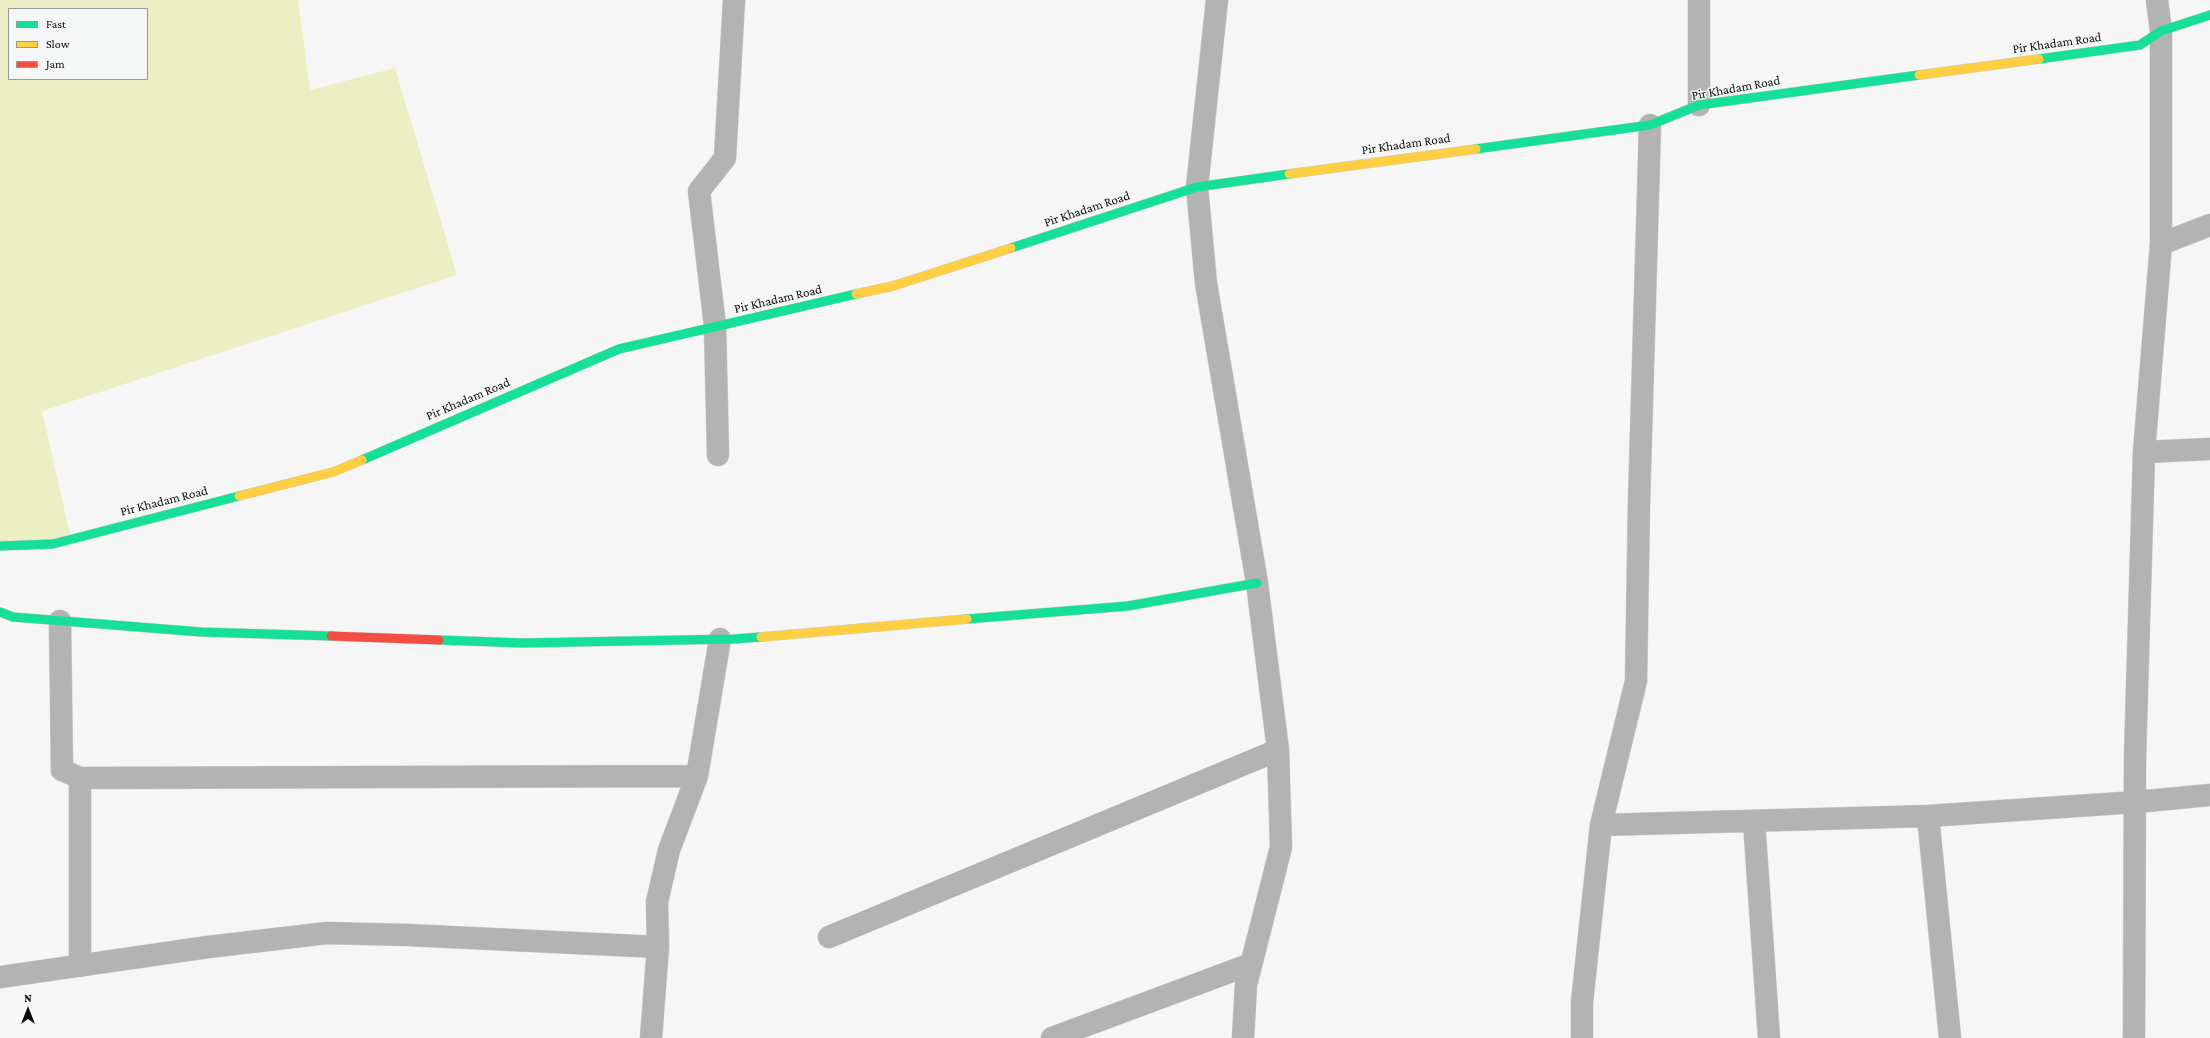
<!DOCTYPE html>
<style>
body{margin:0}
#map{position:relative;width:2210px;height:1038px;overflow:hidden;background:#f6f6f6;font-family:"Crimson Pro",serif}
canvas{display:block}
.legend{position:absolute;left:8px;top:8px;width:140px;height:72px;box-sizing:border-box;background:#f5f7f7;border:1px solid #989999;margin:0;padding:5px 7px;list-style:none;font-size:12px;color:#0c0c0c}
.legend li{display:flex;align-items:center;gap:8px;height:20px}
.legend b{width:20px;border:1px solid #989999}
.north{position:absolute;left:8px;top:990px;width:40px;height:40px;-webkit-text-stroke:3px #f5f7f7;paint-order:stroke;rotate:0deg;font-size:11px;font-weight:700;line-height:16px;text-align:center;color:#0c0c0c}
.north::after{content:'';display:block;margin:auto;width:14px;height:18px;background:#0c0c0c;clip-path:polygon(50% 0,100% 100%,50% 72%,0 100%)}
</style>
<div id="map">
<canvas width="2210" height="1038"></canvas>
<ul class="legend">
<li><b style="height:5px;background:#16e098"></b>Fast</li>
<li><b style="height:5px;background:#ffcf43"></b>Slow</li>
<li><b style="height:5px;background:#f24e42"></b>Jam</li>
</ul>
<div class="north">N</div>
</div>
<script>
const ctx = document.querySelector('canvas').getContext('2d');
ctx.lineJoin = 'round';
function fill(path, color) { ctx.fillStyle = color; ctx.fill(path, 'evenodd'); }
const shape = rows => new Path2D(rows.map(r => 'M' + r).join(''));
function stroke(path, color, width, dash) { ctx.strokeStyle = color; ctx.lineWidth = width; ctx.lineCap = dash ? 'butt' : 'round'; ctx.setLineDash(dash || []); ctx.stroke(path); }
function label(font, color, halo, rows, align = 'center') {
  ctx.font = font + ' "Crimson Pro",serif'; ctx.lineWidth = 3; ctx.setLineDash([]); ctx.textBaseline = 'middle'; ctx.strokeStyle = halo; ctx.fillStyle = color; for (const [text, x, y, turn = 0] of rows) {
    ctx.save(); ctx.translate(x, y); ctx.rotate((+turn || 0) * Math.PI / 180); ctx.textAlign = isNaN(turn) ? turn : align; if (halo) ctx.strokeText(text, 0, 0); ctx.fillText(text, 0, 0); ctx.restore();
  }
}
const green = shape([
 [0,0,298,0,310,90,395,68,457,275,42,411,71,539,0,543],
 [9,9,147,9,147,79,9,79]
]);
const street = shape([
 [1217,0,1197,187,1206,283,1257,583,1278,750,1281,847,1246,985,1243,1038],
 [1699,0,1699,105],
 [2161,244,2210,225],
 [2144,452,2210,449],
 [718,455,715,326,699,191,725,158,734,0],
 [60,621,62,770,80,778],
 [1928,816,1950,1038],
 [1754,821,1769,1038],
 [1601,825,1928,816,2136,802,2210,795],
 [829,937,1278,750],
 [80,966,80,778,697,776],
 [0,977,208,947,327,933,408,935,658,947],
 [651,1038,658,947,657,902,669,850,697,776,720,639],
 [1052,1038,1251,964],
 [1582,1038,1582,1002,1601,825,1636,681,1639,503,1650,125],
 [2134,1038,2135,757,2144,452,2161,244,2161,31,2157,0]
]);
const fast = shape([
 [2039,59,2140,45,2161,31,2210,15],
 [1476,149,1650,125,1699,105,1919,75],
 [1011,248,1197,187,1289,174],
 [362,460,619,349,856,294],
 [0,546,53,544,239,496],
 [0,612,13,617,201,632,331,636],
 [967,619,1128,606,1257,583],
 [439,640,523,643,734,639,761,637]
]);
const slow = shape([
 [1919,75,2039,59],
 [1289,174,1476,149],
 [856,294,893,286,1011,248],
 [239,496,333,472,362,460],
 [761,637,967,619]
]);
const jam = shape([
 [331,636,439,640]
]);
const streetNames = [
 ["Pir Khadam Road",2057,43,-8],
 ["Pir Khadam Road",1736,88,-10],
 ["Pir Khadam Road",1406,144,-8],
 ["Pir Khadam Road",1087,209,-18],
 ["Pir Khadam Road",778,299,-13],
 ["Pir Khadam Road",468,399,-23],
 ["Pir Khadam Road",164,501,-14]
];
fill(green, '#eceec3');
stroke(street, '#d1d1d1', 23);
stroke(fast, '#d1d1d1', 10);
stroke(slow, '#d1d1d1', 10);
stroke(jam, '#d1d1d1', 10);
stroke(street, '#b4b3b4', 22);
stroke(fast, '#16e098', 9);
stroke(slow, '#ffcf43', 9);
stroke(jam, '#f24e42', 9);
label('13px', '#0c0c0c', '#f5f7f7', streetNames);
</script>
